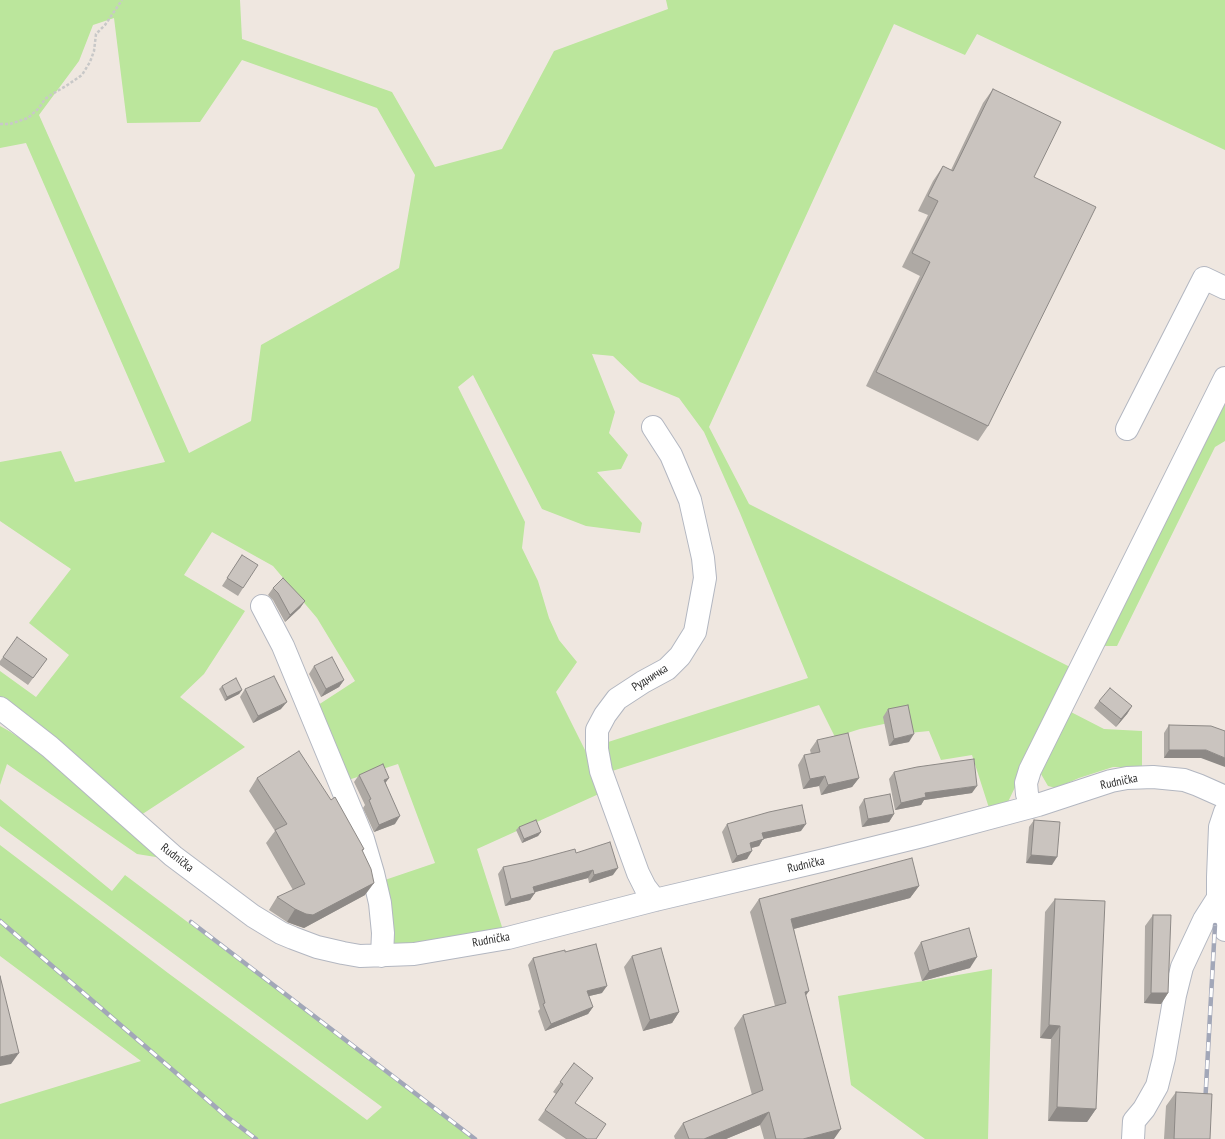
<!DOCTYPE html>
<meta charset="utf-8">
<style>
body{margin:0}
canvas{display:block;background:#efe7e0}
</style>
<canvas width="1225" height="1139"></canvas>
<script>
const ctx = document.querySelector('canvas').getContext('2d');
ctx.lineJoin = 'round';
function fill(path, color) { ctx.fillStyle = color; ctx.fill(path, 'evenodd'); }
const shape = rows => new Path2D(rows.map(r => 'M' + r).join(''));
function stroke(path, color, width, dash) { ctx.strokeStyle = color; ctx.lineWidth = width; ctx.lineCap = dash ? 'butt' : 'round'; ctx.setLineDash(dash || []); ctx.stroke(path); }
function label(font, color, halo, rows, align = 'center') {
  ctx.font = font + ' "PT Sans Narrow",sans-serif'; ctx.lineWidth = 4; ctx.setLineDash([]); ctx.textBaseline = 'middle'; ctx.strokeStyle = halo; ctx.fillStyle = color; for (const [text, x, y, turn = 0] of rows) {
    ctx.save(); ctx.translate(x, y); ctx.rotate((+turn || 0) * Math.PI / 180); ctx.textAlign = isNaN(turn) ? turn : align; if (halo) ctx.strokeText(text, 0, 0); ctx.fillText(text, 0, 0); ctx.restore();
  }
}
const green = shape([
 [0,0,240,0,242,39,392,92,435,167,502,149,554,51,668,9,666,0,1225,0,1225,150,977,34,965,55,894,24,709,427,749,504,1072,668,1007,804,989,808,972,755,941,760,929,731,909,733,903,720,860,729,835,737,819,705,609,772,605,743,808,678,740,513,704,432,679,398,640,382,613,356,592,354,615,412,609,433,628,455,621,469,597,472,642,523,640,533,586,526,542,509,473,375,458,387,525,522,522,548,538,581,549,618,559,640,577,662,556,692,598,776,601,793,477,849,503,930,425,945,377,947,373,884,435,863,398,764,345,781,315,707,355,681,317,618,273,566,212,532,184,575,245,611,204,674,180,697,245,747,141,815,0,701,0,671,36,697,69,655,29,623,71,569,0,521,0,462,61,451,75,482,165,462,26,143,0,148],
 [114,18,127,123,200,122,242,60,377,108,415,175,399,268,261,345,251,421,189,453,39,115,79,61,93,25],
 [1225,397,1225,441,1215,447,1117,646,1101,646],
 [1069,711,1104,729,1142,731,1142,767,1113,767,1079,778,1056,788,1048,786,1041,774],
 [0,726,9,731,33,747,168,859,137,854,7,764,0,785],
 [0,799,112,891,125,875,476,1139,0,1139,0,1104,141,1061,0,956,0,845,168,973,367,1120,382,1107,0,826],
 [992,969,988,1139,925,1139,851,1085,838,996]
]);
const path = shape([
 [0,124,10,124,28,118,39,108,45,99,54,93,66,86,82,75,90,62,94,51,96,34,105,25,122,0]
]);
const minor = shape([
 [653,427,671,455,690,500,703,558,705,578,695,632,680,656,667,669,643,682,617,699,605,715,597,730,597,749,601,771,638,873,645,887,655,900],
 [1127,429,1204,278,1225,288],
 [262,606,283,646,363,839,373,873,380,903,383,933,382,956],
 [0,708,50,747,173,856,253,916,281,933,293,938,317,947,343,953,360,956,414,954,508,938,655,900,829,859,922,836,1038,805,1111,781,1127,778,1153,777,1184,780,1198,785,1225,797],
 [1031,807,1027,794,1026,783,1030,770,1225,378],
 [1225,812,1220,827,1218,877,1218,898,1225,930],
 [1133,1139,1134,1121,1144,1109,1157,1086,1164,1058,1175,995,1182,967,1204,920,1218,898]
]);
const rail = shape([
 [0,921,226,1116,256,1139],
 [191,922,475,1139],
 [1205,1105,1215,925]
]);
const wall = shape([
 [993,89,1034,177,988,426,978,441,866,386,920,276,902,267,928,215,918,211,933,181,943,166,951,170,983,103],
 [242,555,243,588,238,596,222,586],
 [273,588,305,601,300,608,285,622,273,600,268,595],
 [3,657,47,659,28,685,0,665,0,661],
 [314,666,344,680,339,687,321,697,309,674],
 [222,686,242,690,239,694,225,701,219,689],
 [245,689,281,709,253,723,240,697],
 [1099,701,1132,706,1127,714,1116,727,1094,708],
 [888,709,909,742,889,746,883,717],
 [1169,725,1201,758,1164,758,1164,733],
 [817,740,859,778,852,787,821,795,819,786,803,789,798,765,804,755,811,754,810,750],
 [894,772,972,793,924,800,921,805,895,810,889,779],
 [359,775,386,783,395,824,374,832,363,808,365,805,354,782],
 [257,778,331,800,364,849,362,852,365,895,304,928,298,926,287,922,269,910,277,897,293,890,266,843,275,831,249,791],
 [864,799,894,814,889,822,862,827,859,807],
 [1034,820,1052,865,1026,863,1029,827],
 [727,824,801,831,763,839,759,846,751,848,747,859,732,863,722,832],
 [519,827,541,832,538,836,522,843,516,830],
 [576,853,613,875,589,883,588,878,535,892,530,900,505,906,498,874,503,867],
 [919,886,910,898,794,929,806,996,834,1139,764,1139,760,1125,726,1139,675,1139,674,1136,683,1123,752,1095,734,1028,743,1015,775,1006,750,912,759,899],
 [1055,899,1096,1109,1087,1122,1048,1121,1051,1039,1040,1038,1045,912],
 [1153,915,1168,993,1161,1004,1144,1003,1145,926],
 [921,942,970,968,922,981,914,953],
 [565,952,602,993,589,996,593,1007,588,1014,545,1031,538,1011,540,1009,528,965,533,958],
 [632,956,679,1012,672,1023,643,1031,624,967],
 [574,1063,575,1103,596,1139,566,1139,538,1120,556,1094,553,1092],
 [1176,1092,1210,1139,1164,1139,1166,1106]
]);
const shadedWall = shape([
 [305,601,300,608,285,622,290,615],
 [344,680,339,687,321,697,326,689],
 [242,690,239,694,225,701,227,697],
 [287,702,281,709,253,723,258,716],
 [1132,706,1127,714,1116,727,1121,719],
 [914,734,909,742,889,746,894,739],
 [1169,750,1206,750,1225,758,1225,767,1201,758,1164,758],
 [825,776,819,786,803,789,810,779],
 [389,778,384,785,384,780],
 [859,778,852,787,821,795,828,785],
 [977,786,972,793,924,800,921,805,895,810,901,803,925,793],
 [894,814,889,822,862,827,868,819],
 [400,816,395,824,374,832,379,825],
 [806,824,801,831,763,839,759,846,744,850,750,843,762,833],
 [541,832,538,836,522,843,524,839],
 [752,851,747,859,732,863,737,856],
 [1031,855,1057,857,1052,865,1026,863],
 [618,868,613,875,589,883,594,875],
 [593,870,588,878,528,894,533,887],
 [374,883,365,895,304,928,298,926,287,922,295,909],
 [919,886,910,898,782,932,791,919],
 [535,893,530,900,505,906,511,899],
 [977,957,970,968,922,981,929,971],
 [607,986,602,993,581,998,587,991],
 [809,991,800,1004,805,992],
 [1151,993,1168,993,1161,1004,1144,1003],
 [593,1007,588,1014,545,1031,551,1024],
 [679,1012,672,1023,643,1031,650,1020],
 [1049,1025,1060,1026,1051,1039,1040,1038],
 [19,1053,11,1064,0,1066,0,1057],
 [1057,1107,1096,1109,1087,1122,1048,1121],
 [769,1112,760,1125,726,1139,704,1139],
 [841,1129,834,1139,803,1139]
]);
const building = shape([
 [993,89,1061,122,1034,177,1096,207,988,426,876,372,930,262,912,253,938,201,928,196,943,166,953,171,993,89],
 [242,555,258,565,243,588,227,578,242,555],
 [283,578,305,601,290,615,278,593,273,588,283,578],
 [17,637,47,659,33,678,3,657,17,637],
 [332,657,344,680,326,689,314,666,332,657],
 [274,676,287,702,258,716,245,689,274,676],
 [236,678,242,690,227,697,222,686,236,678],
 [1110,688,1132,706,1121,719,1099,701,1110,688],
 [908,705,914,734,894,739,888,709,908,705],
 [1169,725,1211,726,1225,731,1225,758,1206,750,1169,750,1169,725],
 [848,733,859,778,828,785,825,776,810,779,804,755,820,752,817,740,848,733],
 [299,751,331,800,335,797,364,849,362,850,371,869,374,883,313,915,306,914,295,909,277,897,305,884,275,830,287,824,257,778,299,751],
 [974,759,977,786,925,793,926,797,901,803,894,772,917,767,974,759],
 [383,764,389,778,384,780,400,816,379,825,369,800,371,799,359,775,383,764],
 [890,794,894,814,868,819,864,799,890,794],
 [802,805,806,824,762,833,764,839,750,843,752,851,737,856,727,824,769,812,802,805],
 [536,820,541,832,524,839,519,827,536,820],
 [1034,820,1060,822,1057,857,1031,855,1034,820],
 [610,842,618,868,594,875,593,870,533,887,535,893,511,899,503,867,527,862,575,849,576,853,610,842],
 [912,858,919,886,791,919,809,991,805,992,841,1129,803,1139,776,1139,769,1112,704,1139,689,1139,683,1123,763,1090,743,1015,786,1003,759,899,912,858],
 [1055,899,1105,901,1096,1109,1057,1107,1060,1026,1049,1025,1055,899],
 [1153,915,1171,915,1168,993,1151,993,1153,915],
 [969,928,977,957,929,971,921,942,969,928],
 [596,944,607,986,587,991,593,1007,551,1024,543,1004,545,1003,533,958,565,950,565,952,596,944],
 [661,948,679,1012,650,1020,632,956,661,948],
 [0,976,19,1053,0,1057,0,976],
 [574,1063,593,1078,575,1103,606,1124,596,1139,587,1139,545,1110,563,1084,560,1082,574,1063],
 [1176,1092,1212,1094,1210,1139,1174,1139,1176,1092]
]);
const streetNames = [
 ["Рудничка",650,678,-32],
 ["Rudnička",1119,782,-12],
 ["Rudnička",177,858,38],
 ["Rudnička",806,865,-13],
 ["Rudnička",491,940,-10]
];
fill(green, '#bbe69c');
stroke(minor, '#b3b7c1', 24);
stroke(path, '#c8c8c8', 2.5, [3, 2]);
stroke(minor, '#fff', 22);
stroke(rail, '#a2a7b8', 4.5);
stroke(rail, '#fff', 3, [9]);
fill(wall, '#aea9a4');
fill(shadedWall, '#8d8986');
fill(building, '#cac4bf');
stroke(building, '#8d8986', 1);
label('12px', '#2d2d2d', '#fff', streetNames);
</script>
